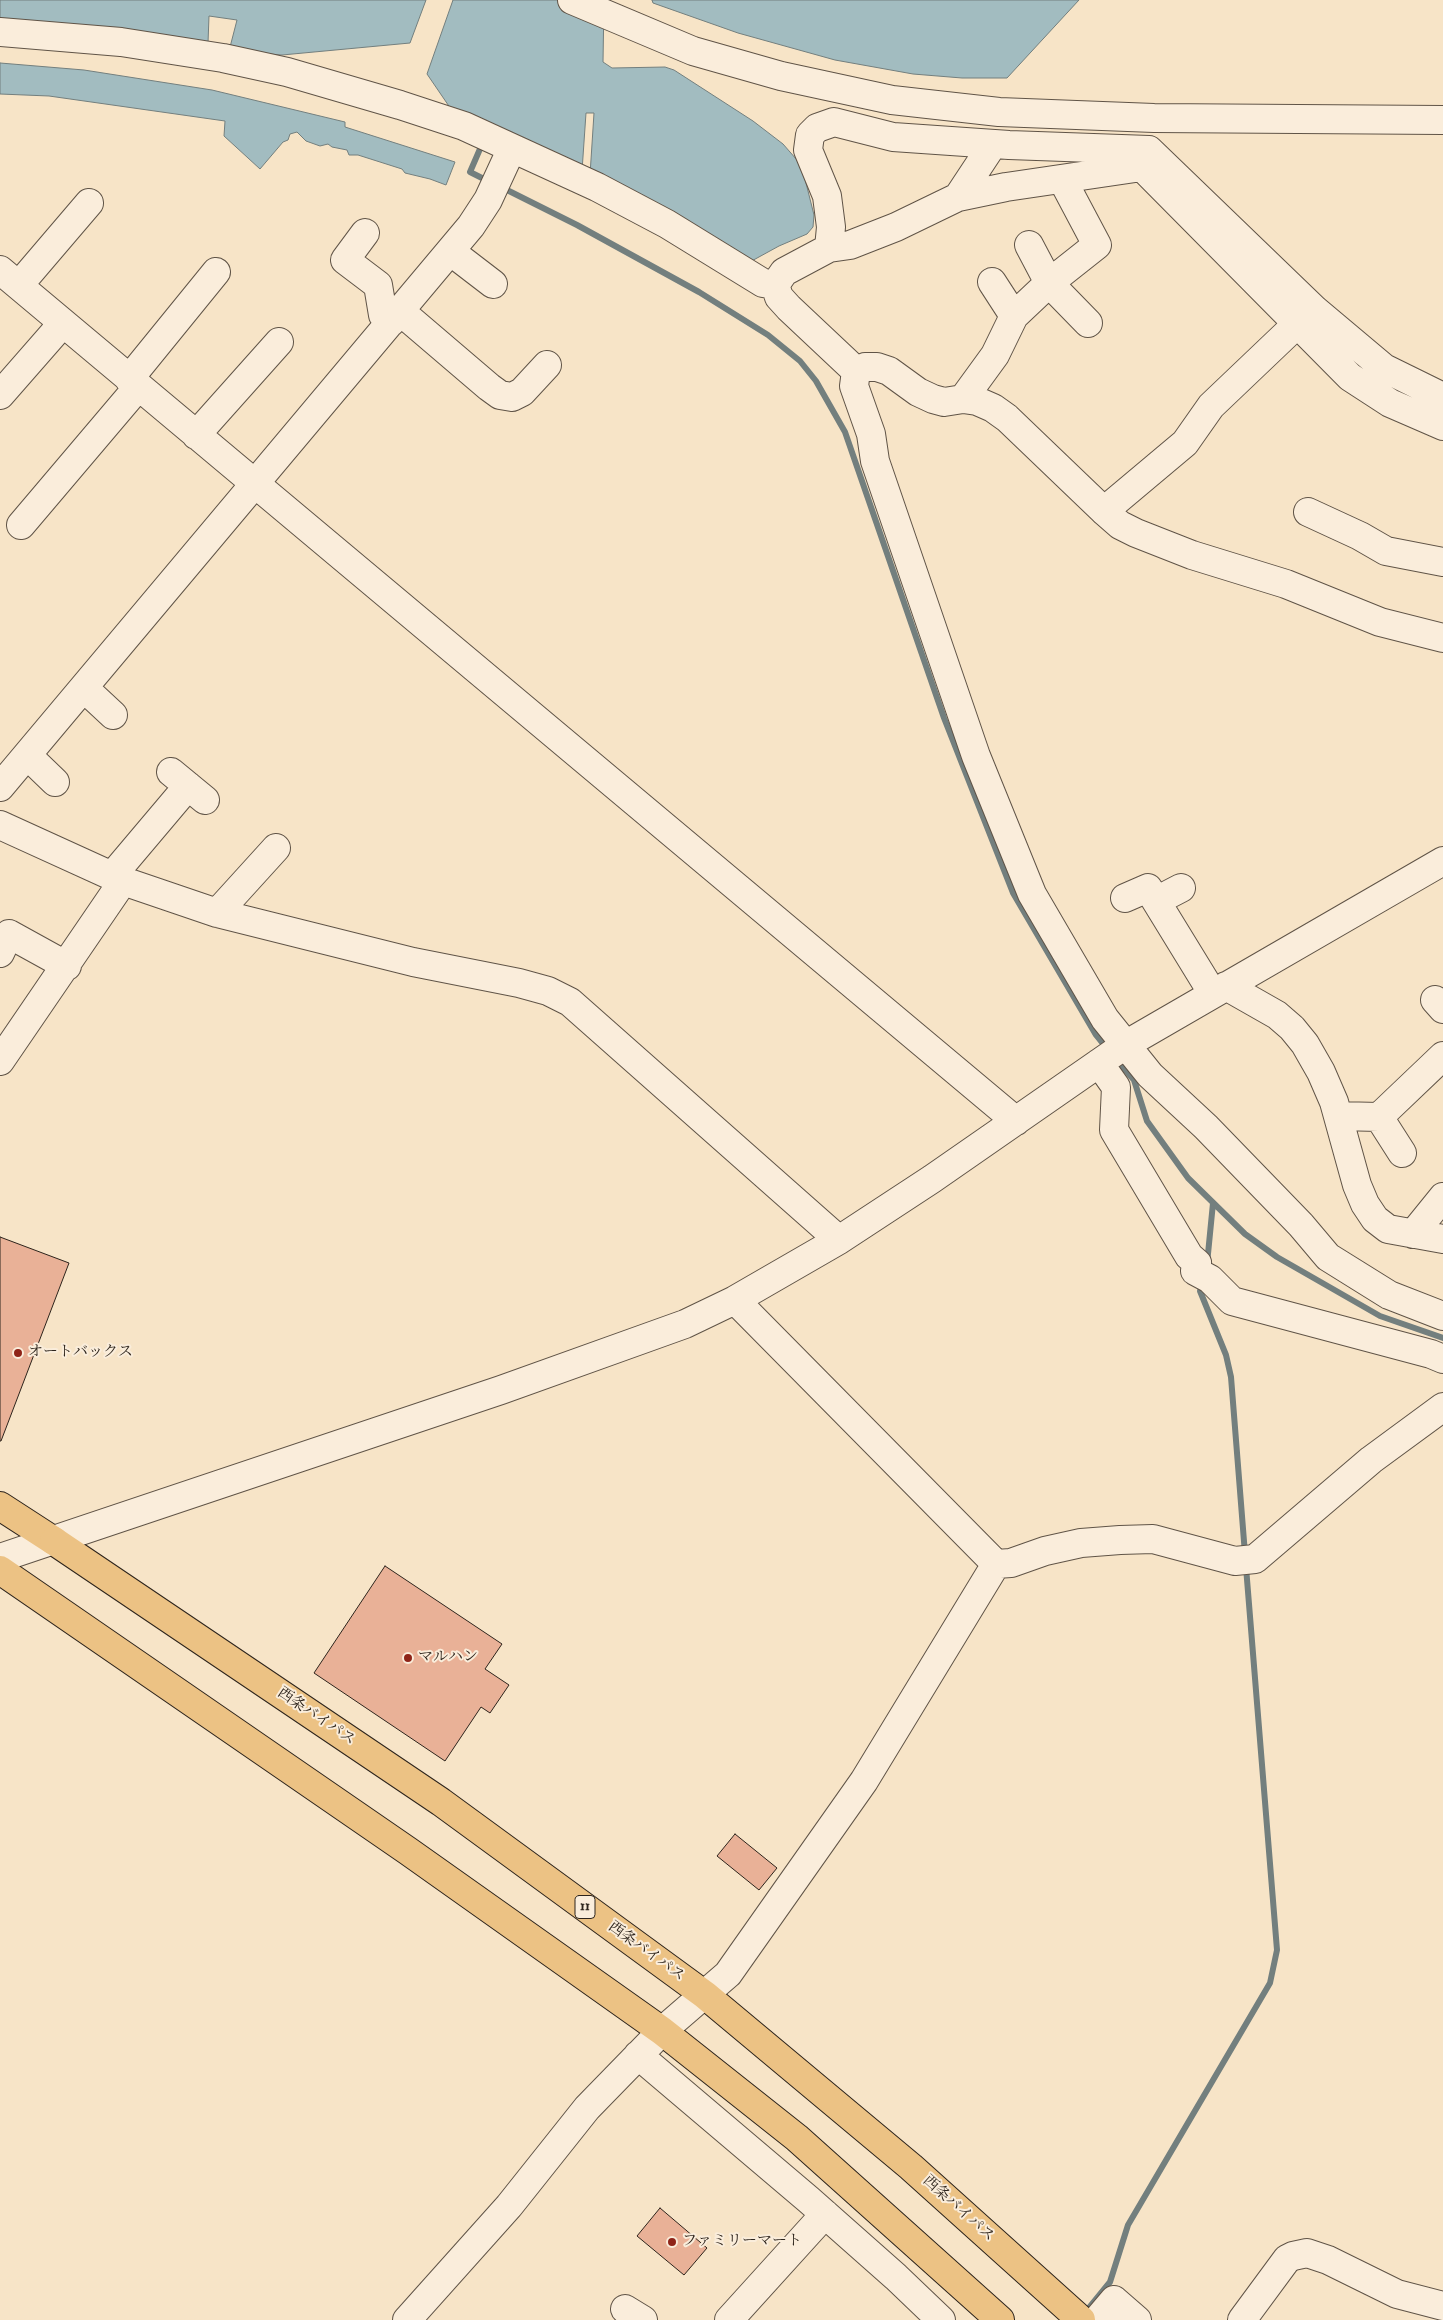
<!DOCTYPE html>
<meta charset="utf-8">
<style>
body{margin:0}
canvas{display:block;background:#f7e4c7}
</style>
<canvas width="1443" height="2320"></canvas>
<script>
const ctx = document.querySelector('canvas').getContext('2d');
ctx.lineJoin = 'round';
function fill(path, color) { ctx.fillStyle = color; ctx.fill(path, 'evenodd'); }
const shape = rows => new Path2D(rows.map(r => 'M' + r).join(''));
function stroke(path, color, width, dash) { ctx.strokeStyle = color; ctx.lineWidth = width; ctx.lineCap = dash ? 'butt' : 'round'; ctx.setLineDash(dash || []); ctx.stroke(path); }
function label(font, color, halo, rows, align = 'center') {
  ctx.font = font + ' "IM FELL Double Pica","Noto Serif JP",serif'; ctx.lineWidth = 4; ctx.setLineDash([]); ctx.textBaseline = 'middle'; ctx.strokeStyle = halo; ctx.fillStyle = color; for (const [text, x, y, turn = 0] of rows) {
    ctx.save(); ctx.translate(x, y); ctx.rotate((+turn || 0) * Math.PI / 180); ctx.textAlign = isNaN(turn) ? turn : align; if (halo) ctx.strokeText(text, 0, 0); ctx.fillText(text, 0, 0); ctx.restore();
  }
}
const water = shape([
 [0,0,426,0,410,43,282,55,229,51,237,20,209,16,208,43,0,23,0,0],
 [453,0,604,0,603,62,612,68,665,67,674,70,753,121,783,144,797,160,803,171,814,215,813,227,807,234,779,246,748,263,590,175,594,113,586,113,582,171,455,115,427,74,453,0],
 [652,0,1079,0,1007,78,962,78,913,74,835,60,738,33,653,3,652,0],
 [0,63,84,70,212,90,345,122,345,127,455,162,446,185,430,179,405,173,402,169,358,155,349,155,347,150,332,147,328,144,320,146,306,141,297,132,290,134,288,140,283,142,260,169,224,136,225,121,49,96,0,94,0,63]
]);
const stream = shape([
 [483,142,470,172,490,182],
 [501,187,577,225,699,292,768,335,800,361,816,381,845,432,944,718,1013,893,1096,1035,1108,1050],
 [1116,1059,1134,1080,1147,1121,1188,1178,1245,1234,1277,1257,1380,1316,1443,1338],
 [1207,1264,1213,1203],
 [1203,1281,1200,1291,1226,1355,1231,1377,1245,1554],
 [1084,2314,1110,2282,1128,2225,1270,1983,1277,1950,1246,1567]
]);
const building = shape([
 [0,1237,69,1263,1,1441,0,1441,0,1237],
 [385,1566,502,1644,485,1669,509,1685,490,1713,481,1707,445,1761,314,1673,385,1566],
 [735,1834,777,1868,759,1890,717,1856,735,1834],
 [660,2208,707,2248,684,2275,637,2236,660,2208]
]);
const minor = shape([
 [572,0,693,51,781,76,892,100,999,112,1154,118,1443,120],
 [0,32,121,42,223,58,287,72,400,105,464,126,597,187,667,224,763,283,775,285],
 [958,197,1006,187,1142,167,1350,377,1390,403,1443,426],
 [365,233,345,260,378,285,383,315,391,322],
 [1029,245,1049,283,1088,323],
 [829,248,850,245,896,227,958,197,993,144],
 [450,251,493,284],
 [0,270,1016,1121],
 [992,282,1014,316],
 [19,285,89,203],
 [400,311,489,387,500,395,512,397,522,392,547,365],
 [856,371,865,367,877,367,889,371,918,392,933,399,944,402,963,399,977,401,993,408,1007,418,1104,511,1120,525,1136,533,1192,555,1286,584,1380,622,1443,638],
 [129,379,216,272],
 [0,395,63,323],
 [1443,397,1384,368,1315,310,1149,150,1009,145,893,137,834,122,817,128,810,135,808,150,827,196,831,227,829,248,784,272,775,285,779,297,789,308,856,371,854,386,871,434,875,461,976,756,1032,894,1105,1019,1150,1075,1206,1127,1301,1225,1328,1257,1389,1295,1443,1316],
 [963,399,995,355,1014,316,1049,283,1097,245,1062,179],
 [196,435,279,342],
 [1104,511,1185,443,1211,406,1296,325],
 [1308,512,1360,536,1386,551,1443,562],
 [21,525,138,387],
 [84,688,113,715],
 [27,755,55,782],
 [171,772,205,800],
 [0,787,471,226,488,200,512,148],
 [0,825,123,881,217,913,413,962,519,983,548,991,570,1002,839,1240],
 [112,876,188,786],
 [1125,898,1148,888,1213,994],
 [1156,901,1181,888],
 [217,913,276,848],
 [0,953,9,934,67,966],
 [1226,986,1277,1015,1292,1028,1305,1044,1321,1072,1334,1102,1357,1185,1365,1204,1375,1219,1388,1229,1443,1239],
 [1435,1000,1443,1009],
 [0,1061,123,881],
 [1099,1063,1116,1087,1114,1130,1189,1256,1197,1263,1195,1271,1210,1279,1232,1301,1431,1354,1443,1359],
 [1338,1116,1379,1117,1443,1056],
 [1379,1117,1402,1153],
 [1413,1234,1443,1197],
 [735,1300,996,1564],
 [0,1558,501,1390,685,1324,735,1300,839,1240,932,1179,1125,1045,1443,861],
 [638,2055,809,2200,896,2277,941,2320],
 [625,2309,643,2320],
 [407,2320,509,2206,587,2108,662,2031,728,1974,864,1781,996,1564,1011,1563,1045,1551,1081,1543,1120,1540,1153,1539,1235,1561,1255,1559,1371,1460,1443,1407],
 [729,2320,825,2214],
 [1097,2320,1114,2300,1137,2320],
 [1242,2320,1287,2259,1293,2256,1307,2253,1328,2260,1397,2294,1443,2306]
]);
const major = shape([
 [0,1506,54,1541]
]);
const highway = shape([
 [54,1541,441,1802,705,1995,911,2167,1081,2320],
 [0,1570,408,1851,662,2031,797,2138,1000,2320]
]);
const markers = [
 [18,1353,5,"#8f2418"],
 [408,1658,5,"#8f2418"],
 [672,2242,5,"#8f2418"]
];
const shields = [
 [585,1907,20]
];
const shieldNames = [
 ["11",585,1907]
];
const poiNames = [
 ["オートバックス",28,1353],
 ["マルハン",418,1658],
 ["ファミリーマート",682,2242]
];
const streetNames = [
 ["西条バイパス",316,1717,34],
 ["西条バイパス",646,1952,36],
 ["西条バイパス",958,2209,42]
];
fill(water, '#a2bcc0');
stroke(water, '#737f7e', 1);
stroke(stream, '#737f7e', 6);
fill(building, '#e9b197');
stroke(building, '#2d241c', 1);
stroke(minor, '#605447', 30);
stroke(major, '#2d241c', 30);
stroke(highway, '#2d241c', 30);
stroke(minor, '#faeddb', 28);
stroke(major, '#ecc284', 28);
stroke(highway, '#ecc284', 28);
for (const [x, y, r, color] of markers) { const dot = new Path2D(); dot.arc(x, y, r, 0, 2 * Math.PI); ctx.fillStyle = color; ctx.fill(dot); stroke(dot, '#faeddb', 2); }
for (const [x, y, w] of shields) { const box = new Path2D(); box.roundRect(x - w / 2, y - 11.5, w, 23, 4); ctx.fillStyle = '#faeddb'; ctx.fill(box); stroke(box, '#2d241c', 1); }
label('bold 14px', '#2d241c', null, shieldNames);
label('15px', '#2d241c', '#faeddb', poiNames, 'left');
label('15px', '#2d241c', '#faeddb', streetNames);
</script>
